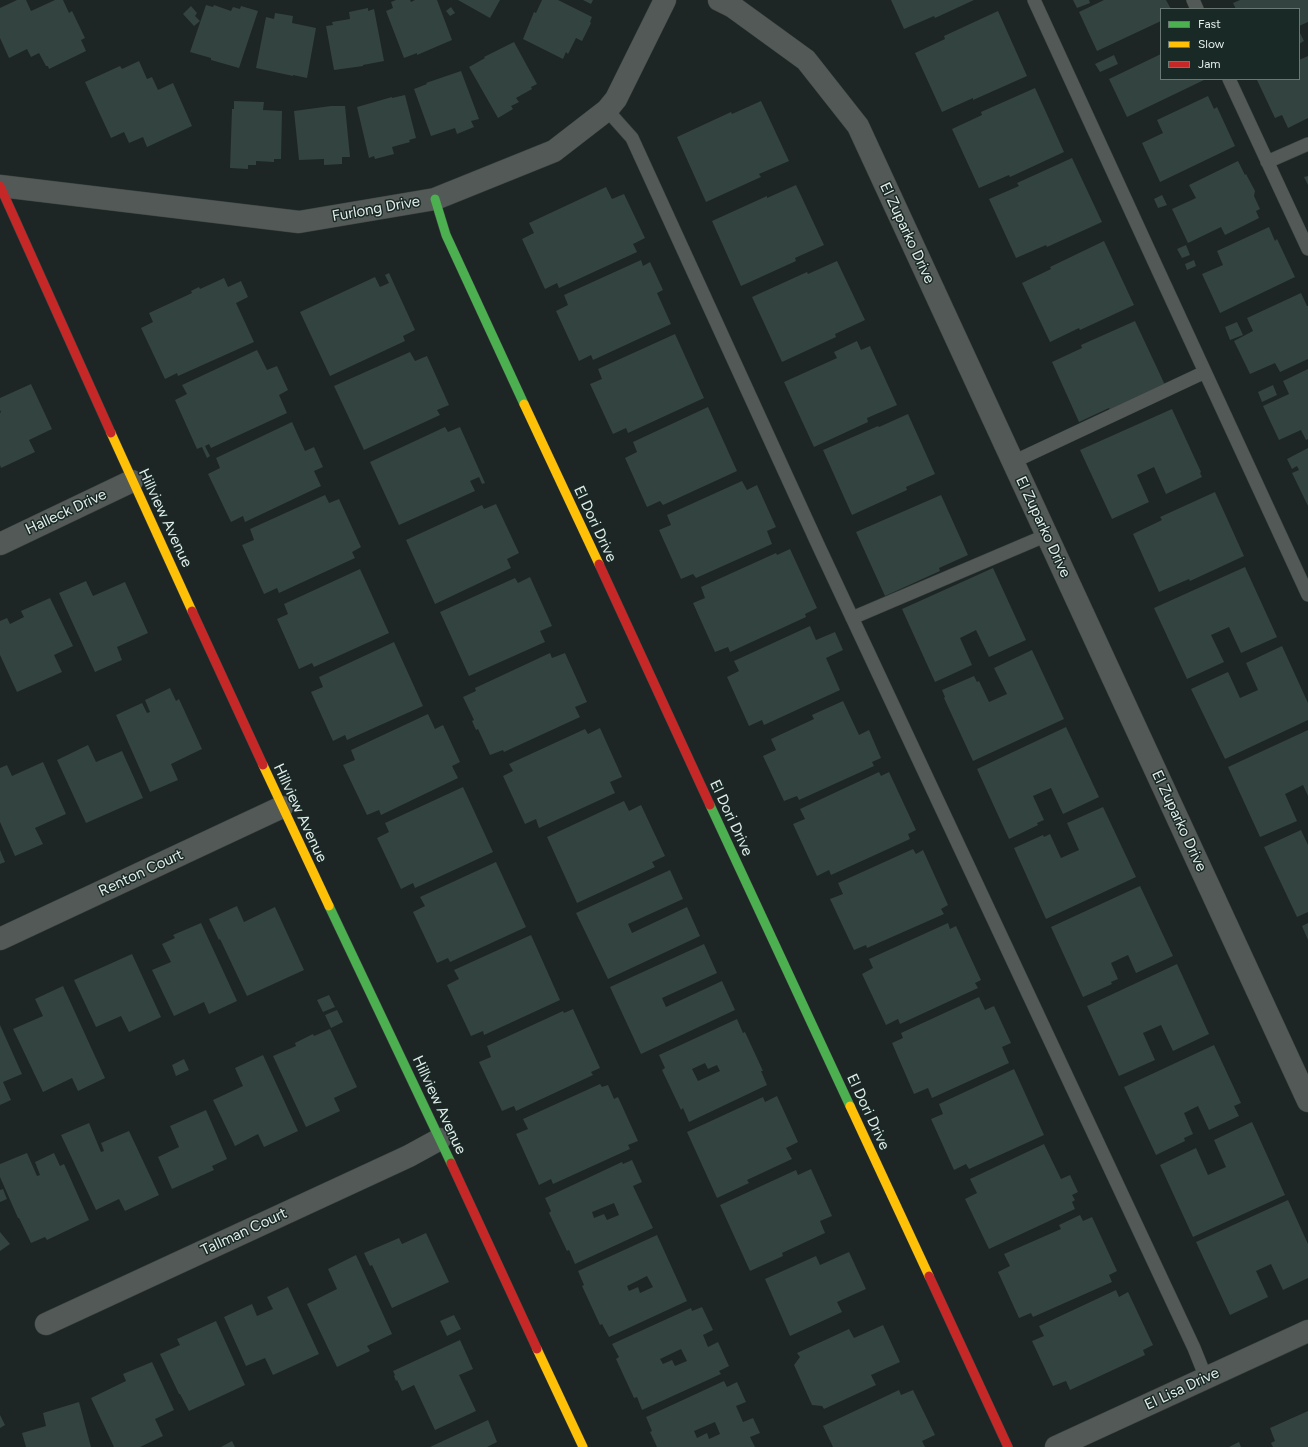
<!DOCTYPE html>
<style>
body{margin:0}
#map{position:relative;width:1308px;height:1447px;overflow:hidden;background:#1d2624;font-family:Figtree,sans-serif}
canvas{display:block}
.legend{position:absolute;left:1160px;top:8px;width:140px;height:72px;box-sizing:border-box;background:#192a26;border:1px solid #6a7874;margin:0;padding:5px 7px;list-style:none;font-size:12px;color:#e3edea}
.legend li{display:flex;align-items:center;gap:8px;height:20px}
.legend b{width:20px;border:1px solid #6a7874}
</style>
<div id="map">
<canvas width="1308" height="1447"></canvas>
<ul class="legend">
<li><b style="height:5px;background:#4caf50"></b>Fast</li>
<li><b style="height:5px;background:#ffc107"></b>Slow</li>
<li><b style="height:5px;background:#c62828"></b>Jam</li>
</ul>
</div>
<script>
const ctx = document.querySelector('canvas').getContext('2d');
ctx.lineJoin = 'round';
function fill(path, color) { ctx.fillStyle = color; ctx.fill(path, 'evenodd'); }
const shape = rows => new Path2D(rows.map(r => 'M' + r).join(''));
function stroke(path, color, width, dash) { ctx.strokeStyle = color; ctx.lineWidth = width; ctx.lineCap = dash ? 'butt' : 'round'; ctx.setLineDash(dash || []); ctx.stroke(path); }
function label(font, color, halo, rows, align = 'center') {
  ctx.font = font + ' Figtree,sans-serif'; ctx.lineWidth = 3; ctx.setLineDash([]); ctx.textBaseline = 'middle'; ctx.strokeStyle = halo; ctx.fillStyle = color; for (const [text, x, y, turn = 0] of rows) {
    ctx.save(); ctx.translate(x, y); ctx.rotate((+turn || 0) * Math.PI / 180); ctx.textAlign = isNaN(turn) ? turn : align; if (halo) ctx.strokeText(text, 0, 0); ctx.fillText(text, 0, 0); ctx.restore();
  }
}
const building = shape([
 [17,0,26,0,31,11,55,0,63,0,69,13,72,11,85,38,81,40,86,51,49,69,48,66,46,66,39,53,31,57,27,49,9,58,0,38,0,8],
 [396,0,410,0,411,2,415,0,437,0,452,40,417,55,417,53,404,58,386,11,393,8,391,2],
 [458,0,500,0,490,18],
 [542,0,558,0,592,17,590,22,591,23,582,41,576,38,568,54,566,52,563,59,523,39,534,12,536,13],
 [583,0,593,0,591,4],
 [891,0,974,0,935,18,934,16,904,29],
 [1073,0,1089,0,1090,3,1077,8],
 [1104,0,1166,0,1171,9,1161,9,1161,21,1097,51,1079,12],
 [1240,0,1308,0,1308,22,1299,26,1299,9,1236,9,1233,3],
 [206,5,213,7,214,5,231,11,233,7,240,9,241,6,258,11,239,68,211,60,211,58,190,52],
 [191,6,197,13,195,16,200,21,194,26,183,14],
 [451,7,455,13,450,16,446,11],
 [368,8,368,11,374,9,384,61,363,65,363,66,334,70,326,26,333,25,332,22,350,19,349,12],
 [998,11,1027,76,973,100,973,98,942,112,915,53,945,39,944,36],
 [275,13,293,16,292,23,316,28,307,78,293,75,293,76,256,68,266,17,274,19],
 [1299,31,1304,41,1299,44],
 [514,42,537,84,531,87,532,89,516,98,519,102,511,106,513,109,498,118,469,67,485,58,484,57],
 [1161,54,1161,79,1203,79,1204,80,1127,117,1109,79],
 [1114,55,1118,64,1100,72,1095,64],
 [1308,56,1308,118,1288,128,1282,115,1275,118,1257,80,1299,79,1299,60],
 [139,61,147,79,152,77,158,90,173,83,192,126,147,147,143,137,129,143,124,132,111,138,85,82,120,66,122,69],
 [461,71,479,119,471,121,474,127,457,134,455,128,431,136,414,89,427,84,426,83],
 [1035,88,1064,152,1010,177,1009,175,979,188,952,129,982,115,981,112],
 [405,95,416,138,409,140,410,142,392,147,394,154,375,159,374,156,369,158,357,107,392,97,392,98],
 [1208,96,1214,109,1217,107,1235,146,1160,182,1142,143,1163,133,1157,120],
 [234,101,264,102,263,110,282,111,281,159,274,159,274,162,256,161,256,165,248,165,248,169,230,168,232,109,234,109],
 [761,101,789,161,759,174,761,177,706,202,677,137,731,112,732,114],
 [331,106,345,106,350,157,342,157,342,164,324,165,324,159,299,160,294,111],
 [1072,158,1102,222,1047,247,1046,245,1016,258,989,199,1019,186,1017,183],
 [1238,161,1245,175,1246,174,1255,191,1254,196,1260,209,1256,211,1259,218,1225,235,1221,227,1188,243,1172,209,1196,198,1189,185],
 [1308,176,1308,185,1304,177],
 [796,185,824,245,795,258,796,261,741,286,712,221,767,196,767,198],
 [606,187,612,199,624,194,645,238,633,244,637,252,559,288,557,283,545,289,522,239,534,233,529,223],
 [1162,195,1167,205,1158,208,1154,199],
 [1269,227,1275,241,1277,239,1295,277,1220,313,1202,274,1223,265,1217,251],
 [1104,241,1134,305,1080,330,1079,328,1050,342,1022,283,1051,269,1050,267],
 [1186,245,1190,255,1182,258,1177,249],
 [641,260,643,266,650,262,663,290,657,293,671,324,593,360,591,355,579,361,556,311,568,305,564,295],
 [1194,260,1196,266,1187,270,1185,264],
 [837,261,865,320,835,334,836,337,782,362,752,297,807,272,808,274],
 [389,273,415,330,403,336,405,341,330,376,300,312,375,277,380,287,389,283,385,275],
 [224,278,228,287,241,281,248,297,236,303,254,342,178,376,177,373,165,379,141,328,153,322,149,313,192,293,191,291,199,287,200,289],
 [1301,293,1307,306,1308,306,1308,359,1280,372,1275,363,1250,374,1234,341,1253,331,1247,318],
 [1135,321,1165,385,1110,410,1109,408,1079,422,1052,362,1082,348,1081,345],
 [1237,322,1243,335,1230,340,1225,327],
 [675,334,704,398,628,433,626,428,613,434,590,384,602,379,598,369],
 [857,341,861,350,870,346,897,405,867,418,868,422,814,447,784,382,837,358,834,352],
 [257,350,267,370,277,366,288,390,279,395,287,413,211,448,209,444,205,446,210,456,207,458,202,447,197,449,175,400,187,394,182,385],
 [410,352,415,361,427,356,449,405,437,410,440,415,364,450,334,386],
 [1308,369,1308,439,1306,440,1301,430,1279,440,1263,406,1289,394,1283,381],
 [31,384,52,429,29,440,35,452,1,468,0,465,0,413,1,412,0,410,0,398],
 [1273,385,1277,395,1262,402,1258,392],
 [708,407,737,471,663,505,660,501,647,507,625,458,637,452,633,442],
 [1172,409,1201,472,1200,473,1202,477,1166,494,1154,467,1137,475,1149,502,1112,519,1080,450],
 [908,414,935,474,906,487,907,490,852,515,823,450,878,426,879,427],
 [292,422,305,451,314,447,323,467,314,471,321,486,245,522,243,516,231,522,208,474,220,468,216,458],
 [445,427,448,432,460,427,485,483,482,484,479,477,470,481,475,491,399,525,370,462],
 [1308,448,1308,506,1292,473,1299,470,1297,466,1292,469,1287,459],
 [742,481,747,490,757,485,776,527,767,531,772,544,696,578,693,574,681,579,659,530,671,525,667,515],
 [1215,492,1244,556,1190,581,1189,579,1159,592,1133,534,1162,520,1160,517],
 [325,495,329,503,339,499,361,547,352,552,355,558,279,593,277,588,264,594,242,545,254,540,250,529],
 [941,495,968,555,939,568,940,571,885,596,856,532],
 [496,504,519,553,507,559,511,568,435,604,406,540,482,505,484,509],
 [790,549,817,608,805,614,806,617,730,652,728,647,715,652,693,603,705,598,701,587,776,553,777,555],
 [1245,567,1277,637,1241,653,1229,627,1211,635,1224,662,1187,679,1154,608],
 [993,568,1026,640,989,657,976,630,960,638,972,665,935,682,902,609],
 [360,569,389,633,314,667,312,663,299,669,277,619,288,614,284,604],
 [530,577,552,626,540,631,545,642,469,676,440,612,515,578,518,583],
 [86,581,93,596,125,582,148,633,117,647,122,660,95,672,59,593],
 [50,598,73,646,54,655,62,672,17,692,0,655,0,621,7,618,10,624,24,617,21,611],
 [810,626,816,640,835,632,843,650,826,658,840,690,764,725,762,720,749,726,727,677,739,671,734,661],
 [394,642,423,706,347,740,345,735,333,741,311,692,323,687,319,677],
 [1282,646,1308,703,1308,720,1225,759,1191,689,1228,672,1240,698,1258,690,1246,663],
 [1032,650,1064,719,973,761,944,698,945,697,942,690,974,676,977,682,979,681,989,702,1007,694,994,668],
 [550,653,552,658,565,653,587,702,575,707,580,717,504,752,503,750,490,755,478,729,476,730,472,721,474,720,463,697,476,691,475,688],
 [170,688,176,701,179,699,202,749,171,764,178,780,150,792,116,715,142,703,147,713,150,712,145,700],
 [843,701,859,735,869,730,881,758,872,762,874,766,799,800,797,796,784,801,763,756,776,750,771,739,814,719,812,715],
 [428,714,435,729,443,725,460,762,452,766,458,778,381,815,379,810,367,815,343,765,355,760,351,750],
 [1066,727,1099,797,1063,814,1051,788,1033,796,1044,820,1037,823,1038,825,1009,839,977,769],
 [600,728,622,777,610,782,615,793,539,828,536,819,525,824,503,776,513,771,509,764,585,729,588,734],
 [1308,730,1308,796,1303,785,1285,794,1297,821,1260,837,1228,767],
 [88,745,96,762,122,751,143,798,86,823,57,760],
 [43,762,66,814,35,828,43,844,15,856,0,822,0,768,7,765,12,776],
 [879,772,881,776,889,772,916,830,908,834,910,839,831,875,829,870,817,876,793,824,805,819,800,809],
 [463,787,493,852,415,888,413,883,401,889,377,838,389,832,385,823],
 [624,801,629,811,641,805,665,856,652,862,655,867,577,903,547,837],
 [1103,807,1136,877,1046,919,1014,848,1043,835,1044,837,1050,834,1061,858,1079,850,1067,823],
 [1301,830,1308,845,1308,912,1297,917,1264,847],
 [913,849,916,854,923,850,948,905,941,909,944,914,867,948,866,945,854,950,830,899,843,894,838,883],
 [0,850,5,862,0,864],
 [496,862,526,927,450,962,448,958,437,963,413,912,425,906,420,897],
 [670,870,683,899,628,924,632,933,687,907,700,936,608,979,576,913],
 [1140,886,1173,956,1136,973,1128,955,1111,963,1118,979,1111,982,1112,984,1083,997,1051,927],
 [237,906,244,922,275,907,304,970,247,996,220,939,219,940,209,919],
 [201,923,237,1001,209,1014,204,1002,174,1016,152,970,171,962,162,944,175,938,173,935],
 [948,923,950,929,956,926,981,980,975,983,978,988,900,1024,898,1019,886,1025,862,974,873,968,869,959],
 [1308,923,1308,940,1302,926],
 [531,935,560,1000,484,1035,483,1031,471,1036,447,985,459,979,454,970],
 [704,944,717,973,662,998,666,1007,722,981,735,1010,641,1054,610,987],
 [132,954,161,1017,129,1032,121,1016,96,1027,74,980],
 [1177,964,1209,1034,1173,1051,1161,1025,1143,1033,1155,1060,1119,1076,1087,1006],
 [63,986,105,1078,78,1091,72,1078,43,1092,13,1029,43,1016,35,999],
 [329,995,335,1007,323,1012,317,1000],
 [979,997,985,1010,994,1006,1011,1043,1002,1047,1009,1063,932,1098,928,1088,914,1094,892,1043,903,1038,901,1033],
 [573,1009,600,1068,591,1072,593,1075,516,1111,514,1106,502,1111,479,1062,491,1057,487,1046,563,1011,564,1013],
 [337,1010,343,1022,331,1028,325,1015],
 [737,1019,743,1033,745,1032,763,1071,761,1071,767,1085,689,1122,683,1108,681,1110,662,1070,665,1068,659,1055],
 [705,1063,708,1069,717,1065,720,1071,698,1081,692,1069],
 [0,1025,22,1074,3,1082,11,1100,0,1105],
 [330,1029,357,1087,334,1098,340,1111,306,1127,273,1056,296,1046,295,1043,313,1034,314,1036],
 [1214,1045,1241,1103,1234,1106,1239,1116,1209,1130,1198,1106,1184,1113,1193,1134,1184,1138,1185,1141,1156,1155,1124,1087],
 [263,1055,298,1131,264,1147,258,1134,235,1146,213,1100,243,1086,235,1068],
 [184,1059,189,1070,176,1076,172,1065],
 [1014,1069,1044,1135,969,1169,966,1164,954,1170,931,1119,943,1114,939,1104],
 [600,1084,602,1087,608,1085,614,1099,618,1097,638,1141,628,1145,630,1149,553,1184,551,1179,539,1185,516,1134,528,1129,523,1119],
 [777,1096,798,1142,786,1148,792,1159,747,1180,749,1183,717,1198,687,1132,763,1097,765,1102],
 [206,1110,227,1159,212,1166,214,1170,172,1189,158,1157,179,1147,170,1126],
 [1252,1122,1285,1195,1193,1237,1160,1165,1196,1148,1208,1175,1226,1167,1214,1140],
 [89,1123,101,1152,104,1151,101,1143,129,1131,159,1195,125,1211,119,1199,96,1210,61,1135],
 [1044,1144,1061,1179,1070,1175,1078,1192,1072,1195,1075,1200,1072,1202,1075,1209,989,1249,965,1199,977,1193,970,1179],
 [27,1153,37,1176,40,1175,35,1162,54,1153,60,1166,64,1164,89,1220,47,1240,45,1237,31,1243,19,1218,18,1218,0,1177,0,1164],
 [632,1160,642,1182,633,1186,653,1228,575,1264,569,1250,567,1251,549,1213,551,1211,545,1198,622,1162,623,1164],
 [614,1203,619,1215,607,1220,604,1214,594,1218,592,1212],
 [811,1169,832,1216,820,1221,825,1233,782,1253,783,1256,750,1271,720,1205,796,1170,798,1175],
 [3,1189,7,1199,0,1202,0,1190],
 [1288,1200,1308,1244,1308,1278,1283,1290,1271,1264,1256,1271,1268,1297,1230,1315,1196,1242],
 [1080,1215,1083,1221,1092,1217,1117,1271,1109,1275,1112,1282,1033,1317,1031,1313,1019,1318,998,1272,1010,1266,1004,1254,1061,1229,1059,1225],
 [0,1232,10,1244,0,1251],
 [426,1233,449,1282,392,1308,372,1265,370,1266,364,1253,399,1238,402,1244],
 [657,1235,687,1301,609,1337,602,1324,600,1325,582,1286,584,1285,578,1271],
 [647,1276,653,1287,640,1293,638,1287,629,1291,627,1286],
 [849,1252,866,1289,837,1302,842,1312,790,1336,765,1279,816,1256,820,1265],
 [356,1255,392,1334,367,1346,370,1351,337,1367,307,1304,337,1289,328,1269],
 [288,1287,319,1354,273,1375,265,1358,246,1366,224,1317,252,1304,257,1316,273,1309,267,1297],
 [1116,1290,1119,1297,1128,1292,1153,1345,1143,1350,1145,1355,1070,1390,1066,1381,1053,1386,1032,1341,1044,1336,1039,1326],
 [702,1307,713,1330,703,1335,708,1347,718,1342,729,1366,719,1371,721,1374,642,1410,637,1397,634,1398,616,1359,619,1357,612,1344,691,1308,692,1311],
 [681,1349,687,1361,675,1366,672,1360,663,1364,660,1359],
 [454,1315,461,1329,447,1336,440,1321],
 [216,1321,245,1385,189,1411,180,1394,179,1394,160,1354,180,1345,177,1339],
 [883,1325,900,1362,871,1375,876,1385,824,1409,822,1406,812,1405,794,1365,800,1357,797,1353,849,1329,854,1338],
 [460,1340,473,1369,459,1375,476,1411,435,1430,414,1385,402,1391,397,1380,396,1381,394,1376,395,1375,393,1371],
 [152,1362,174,1410,155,1419,163,1436,140,1447,114,1447,91,1398,126,1381,123,1374],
 [724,1381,727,1387,737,1382,746,1402,736,1406,743,1422,753,1418,760,1433,750,1437,755,1447,657,1447,650,1432,652,1431,646,1417],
 [715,1422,720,1434,709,1439,707,1433,697,1438,694,1431],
 [899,1390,901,1395,913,1390,935,1435,922,1441,925,1447,833,1447,823,1426],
 [79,1402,91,1447,26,1447,22,1433,46,1426,43,1413],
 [1308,1411,1308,1447,1273,1447,1271,1443,1275,1441,1270,1428],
 [0,1415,5,1425,0,1428],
 [488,1420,497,1442,487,1447,430,1447],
 [232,1441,235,1447,221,1447],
 [1239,1442,1241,1447,1229,1447]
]);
const lane = shape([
 [1034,0,1157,268,1308,595],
 [1193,0,1197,9],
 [1229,79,1308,249],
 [607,110,632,138,819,547,1194,1348,1206,1378],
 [1267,162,1308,144],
 [1013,462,1205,372],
 [852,618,1047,535]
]);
const street = shape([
 [719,0,733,7,806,60,858,126,1308,1101],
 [0,186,299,222,435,199,554,151,607,110,616,99,665,0],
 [0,544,132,481],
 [0,939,282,807],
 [46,1324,409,1156,440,1139],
 [1056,1447,1308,1331]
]);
const fast = shape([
 [435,199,446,235,524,404],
 [710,805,850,1106],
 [329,906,451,1163]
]);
const slow = shape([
 [524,404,599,564],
 [111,433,192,611],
 [263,765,329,906],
 [850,1106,929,1276],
 [537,1349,583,1447]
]);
const jam = shape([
 [0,186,111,433],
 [599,564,710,805],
 [192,611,263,765],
 [451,1163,537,1349],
 [929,1276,1008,1447]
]);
const streetNames = [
 ["Furlong Drive",376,209,-10],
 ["El Zuparko Drive",907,233,65],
 ["Halleck Drive",66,512,-25],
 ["Hillview Avenue",165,518,65],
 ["El Dori Drive",595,524,65],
 ["El Zuparko Drive",1043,527,65],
 ["Hillview Avenue",300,813,65],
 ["El Dori Drive",731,818,65],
 ["El Zuparko Drive",1179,821,65],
 ["Renton Court",141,873,-25],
 ["Hillview Avenue",439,1105,65],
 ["El Dori Drive",868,1112,65],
 ["Tallman Court",244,1232,-25],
 ["El Lisa Drive",1182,1389,-25]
];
fill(building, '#334340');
stroke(lane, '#3b4341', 14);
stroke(street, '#3b4341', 23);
stroke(fast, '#3b4341', 10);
stroke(slow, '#3b4341', 10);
stroke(jam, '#3b4341', 10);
stroke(lane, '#535957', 13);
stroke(street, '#535957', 22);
stroke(fast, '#4caf50', 9);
stroke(slow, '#ffc107', 9);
stroke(jam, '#c62828', 9);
label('15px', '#e3edea', '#192a26', streetNames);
</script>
